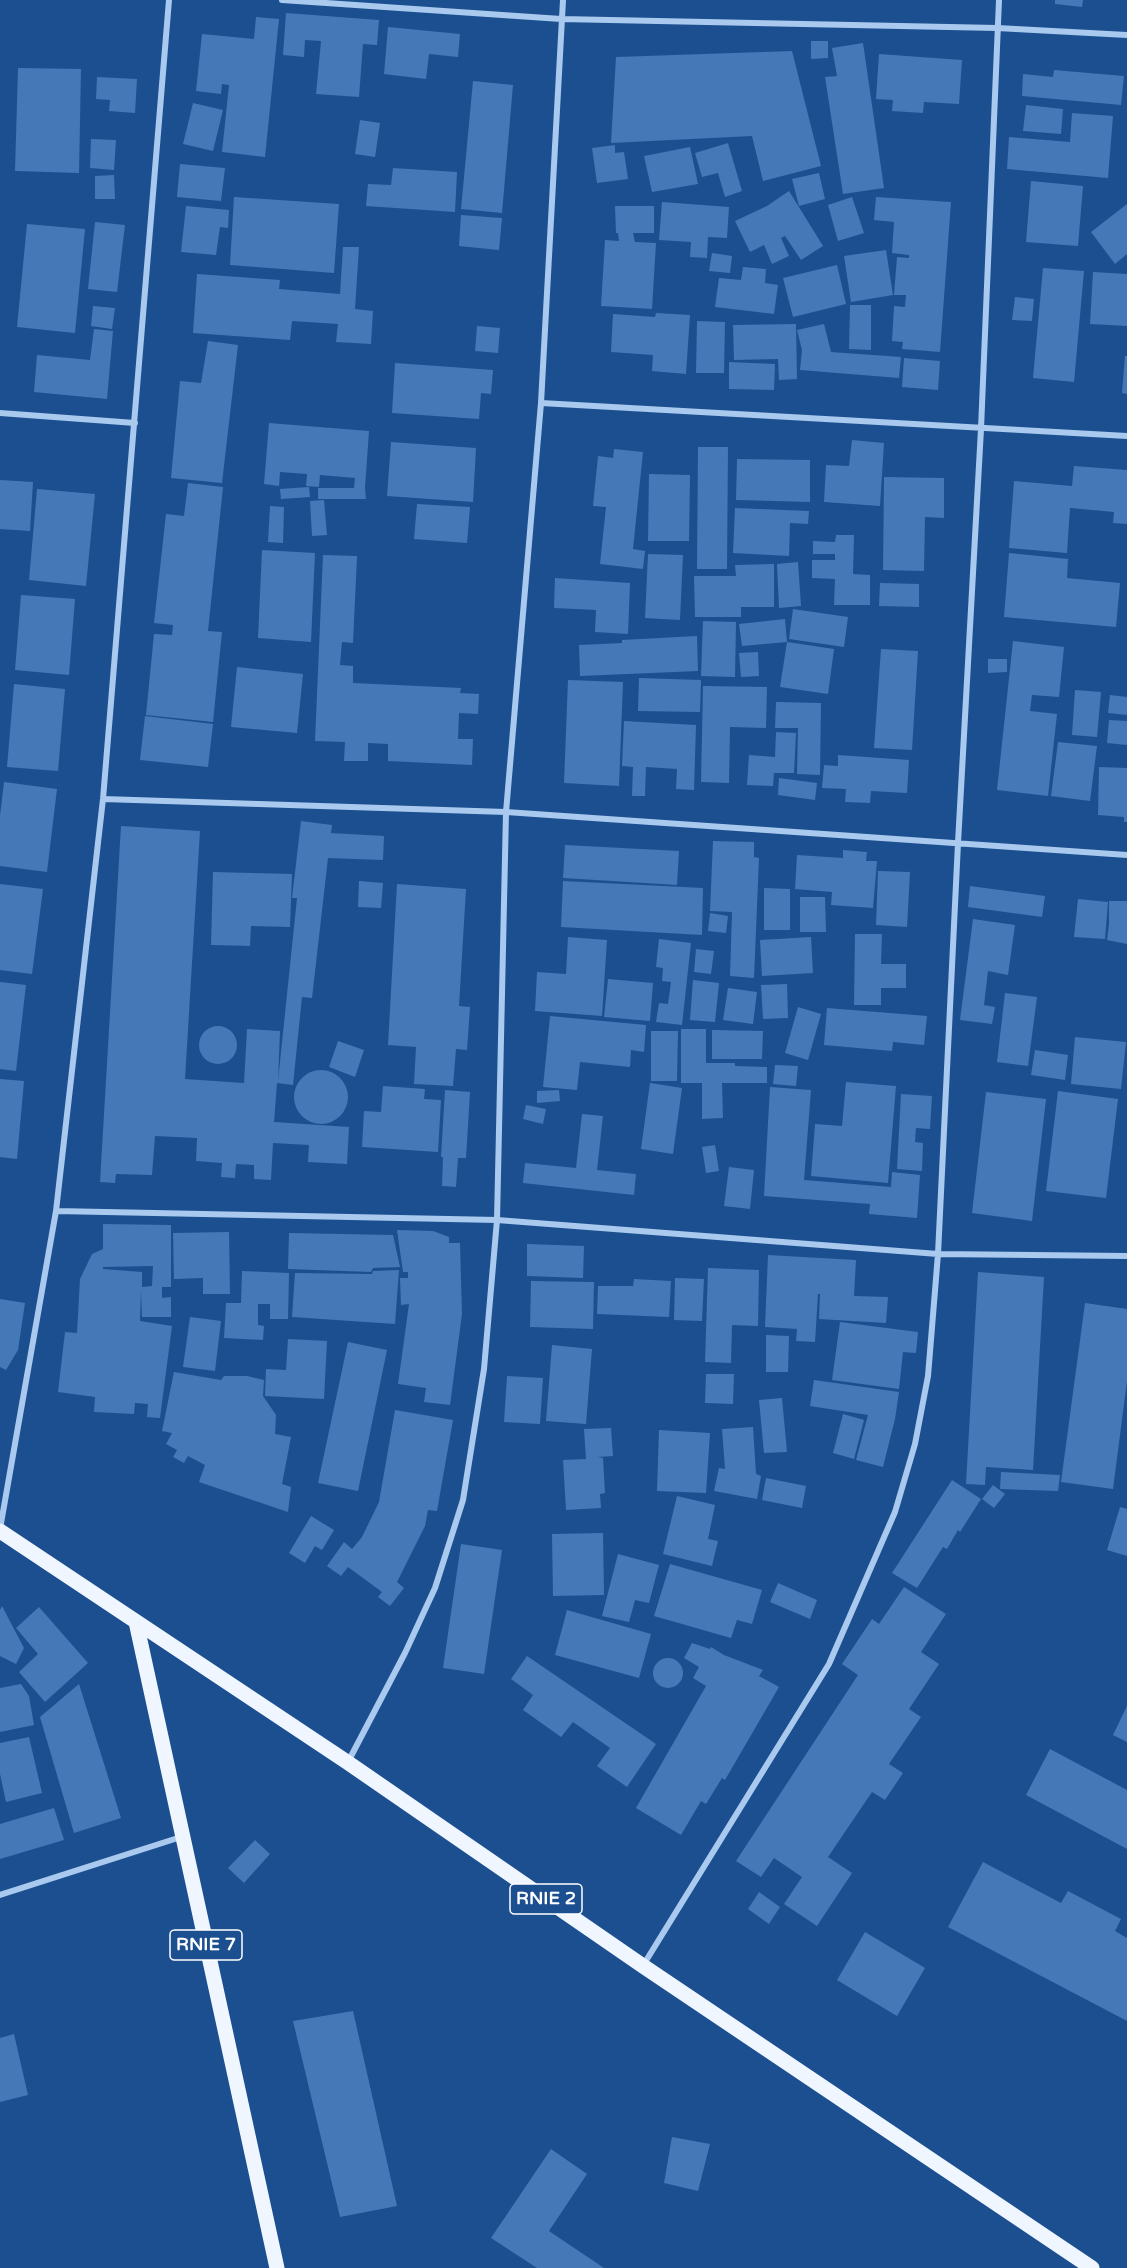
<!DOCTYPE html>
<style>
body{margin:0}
canvas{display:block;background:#1b4f8f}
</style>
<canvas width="1127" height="2268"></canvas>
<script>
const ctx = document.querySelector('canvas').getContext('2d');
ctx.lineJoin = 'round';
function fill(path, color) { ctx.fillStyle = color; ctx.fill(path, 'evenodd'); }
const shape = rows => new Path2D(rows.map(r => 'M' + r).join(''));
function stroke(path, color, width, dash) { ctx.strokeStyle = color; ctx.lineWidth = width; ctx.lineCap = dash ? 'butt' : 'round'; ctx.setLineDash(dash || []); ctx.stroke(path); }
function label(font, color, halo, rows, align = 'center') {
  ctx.font = font + ' "Varela Round",sans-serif'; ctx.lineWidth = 6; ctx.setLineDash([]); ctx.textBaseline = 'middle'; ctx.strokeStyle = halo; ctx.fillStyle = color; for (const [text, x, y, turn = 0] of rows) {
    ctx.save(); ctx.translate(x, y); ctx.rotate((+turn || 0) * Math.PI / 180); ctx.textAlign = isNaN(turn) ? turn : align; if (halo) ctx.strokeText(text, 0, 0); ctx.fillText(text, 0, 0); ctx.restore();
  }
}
const building = shape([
 [1055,0,1083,0,1082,7,1055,4],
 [286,13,379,20,377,45,363,44,359,97,316,94,321,41,305,40,304,57,283,55],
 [256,17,279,19,265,157,222,152,229,85,222,84,221,94,196,91,202,34,254,39],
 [388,27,460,34,458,57,429,54,426,79,384,74],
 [811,41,828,41,828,58,811,59],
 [863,43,884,188,843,194,825,77,837,76,832,48],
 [792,51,821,166,763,181,752,136,611,143,616,57],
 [879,54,962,60,959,104,924,102,923,113,892,111,893,100,876,99],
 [18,68,81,69,79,173,15,171],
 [1054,70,1124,76,1121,105,1022,96,1023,74,1053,77],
 [97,77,137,79,135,113,109,111,110,100,96,99],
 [473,81,513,85,502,213,461,209],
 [193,103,223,110,213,151,183,144],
 [1026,105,1063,109,1061,134,1023,131],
 [1072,113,1113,116,1108,178,1007,169,1009,137,1070,142],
 [360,120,380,123,375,157,355,154],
 [91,139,116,140,114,170,90,168],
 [728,143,742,191,725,197,718,173,702,177,695,153],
 [615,145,615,153,624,152,628,179,597,183,592,148],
 [690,147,698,184,652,192,644,156],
 [180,164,225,168,221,201,177,197],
 [393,168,457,172,455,212,366,206,368,184,391,185],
 [819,173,825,199,799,206,792,179],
 [114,175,115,199,95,199,95,176],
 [1031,181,1083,186,1078,246,1026,242],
 [789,191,823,246,801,260,785,236,781,238,789,256,772,264,764,245,750,252,735,221,767,206],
 [234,197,339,204,334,273,230,265],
 [852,197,864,233,838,241,828,205],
 [876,197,951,202,940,352,902,349,903,342,892,341,894,306,905,307,906,295,894,295,897,257,909,258,909,255,892,253,894,222,874,220],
 [662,202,729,207,727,238,708,237,707,258,690,257,691,242,659,240],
 [1127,204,1127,254,1115,264,1091,232],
 [186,206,229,210,228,228,220,227,216,255,181,252],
 [615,206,654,206,654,233,633,233,635,242,656,243,652,309,601,306,605,240,619,241,618,233,616,233],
 [461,215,502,218,499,250,459,246],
 [95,222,125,225,117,292,88,289],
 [27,224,85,229,75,333,17,327],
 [343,247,359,247,355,309,373,311,371,344,336,342,338,324,292,321,290,340,193,333,197,274,280,280,279,289,340,294],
 [886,250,893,295,851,302,844,256],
 [712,253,732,256,730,273,709,271],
 [837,265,846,304,793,317,783,278],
 [743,267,766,269,765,283,778,285,774,314,715,307,719,278,741,280],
 [1043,268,1084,271,1074,382,1033,378],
 [1093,272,1127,274,1127,326,1090,324],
 [1015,297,1034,299,1032,321,1012,320],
 [850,305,871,305,871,350,849,349],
 [93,306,115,308,112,329,91,326],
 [656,313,690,315,686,374,652,371,653,355,611,352,613,314,655,317],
 [697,321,725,322,724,373,696,373],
 [796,324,797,379,779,380,778,359,734,360,733,325],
 [824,324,831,352,901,357,899,378,800,370,802,350,797,330],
 [477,326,500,328,498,353,475,351],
 [94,329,113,331,107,399,34,392,37,355,90,360],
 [208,341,238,345,222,483,171,478,180,381,201,383],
 [1125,356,1127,356,1127,394,1122,393],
 [904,358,940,361,938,390,902,387],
 [729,362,775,364,774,390,729,389],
 [395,363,493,370,491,394,481,393,479,419,392,413],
 [269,423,369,431,365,488,366,499,318,499,318,488,354,488,355,478,320,475,319,487,306,486,307,474,280,472,279,486,264,484],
 [852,440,884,443,880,506,824,502,826,465,849,466],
 [391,442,476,448,473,502,387,496],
 [698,447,728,447,727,569,697,569],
 [614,449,643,452,633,549,645,551,643,569,600,564,606,507,593,506,598,456,613,458],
 [737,459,810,460,810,502,736,500],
 [1074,466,1127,470,1127,524,1113,523,1114,512,1070,508,1067,553,1009,548,1014,481,1072,486],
 [649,474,690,475,689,541,648,541],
 [884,477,944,478,944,518,925,517,924,571,883,570],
 [0,480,33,482,30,531,0,529],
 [188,483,223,487,208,631,222,632,213,722,146,715,154,634,172,635,173,625,154,623,166,514,184,516],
 [309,487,310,497,281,499,280,489],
 [37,489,95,494,86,586,29,580],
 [324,500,327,535,312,536,310,501],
 [417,504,470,507,467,543,414,539],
 [270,506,284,507,283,543,268,542],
 [735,508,809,511,808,524,790,523,789,556,733,553],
 [836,535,854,535,853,574,870,575,870,605,834,605,835,579,812,578,812,560,835,560,835,554,813,554,813,541,835,542],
 [262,550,315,553,311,642,258,638],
 [1009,553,1068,559,1067,578,1120,583,1116,627,1004,617],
 [648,554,683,555,680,620,645,618],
 [323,555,357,556,353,643,342,642,340,665,353,666,353,683,461,688,460,693,479,694,478,714,459,713,458,739,473,739,472,765,388,761,388,744,368,743,368,761,344,761,345,742,315,741],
 [798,562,801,606,779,608,777,564],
 [774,564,774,607,741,607,741,617,695,617,694,576,736,576,735,565],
 [555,578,630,583,628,634,595,632,596,610,554,608],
 [880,583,919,584,919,607,879,606],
 [21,595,75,599,69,675,15,670],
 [793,609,848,617,844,647,789,639],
 [785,619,787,642,742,646,739,624],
 [703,621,736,622,735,677,701,676],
 [697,636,698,671,580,676,579,645,622,643,622,640],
 [1013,641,1064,647,1059,697,1032,695,1030,711,1057,714,1048,796,997,790],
 [787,642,834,649,828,694,780,687],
 [881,649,918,651,912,750,874,748],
 [758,652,759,676,741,677,739,653],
 [988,659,1007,659,1007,672,988,673],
 [237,667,303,674,297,733,231,727],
 [639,678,701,680,700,712,638,711],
 [568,680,623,682,619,786,564,783],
 [14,684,65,689,58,771,7,767],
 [703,686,767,687,766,728,730,727,729,783,701,782],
 [1075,690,1101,692,1097,737,1072,735],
 [1110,695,1127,697,1127,715,1108,713],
 [776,702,821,703,820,775,797,774,798,728,775,728],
 [145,716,213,724,208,767,140,760],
 [1109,720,1127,721,1127,745,1107,743],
 [624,721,696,725,694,790,676,789,677,769,646,767,645,796,632,796,633,767,622,766],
 [776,732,796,733,794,773,774,773,773,786,747,785,749,755,775,757],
 [1058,742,1097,746,1090,801,1051,796],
 [838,755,909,760,907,793,871,791,870,803,845,802,846,789,822,788,824,765,838,766],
 [1099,767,1127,768,1127,822,1124,822,1124,817,1098,815],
 [779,778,817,783,815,800,778,795],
 [4,782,57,789,47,872,0,866,0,816],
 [301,821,332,825,331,833,384,836,383,860,328,858,312,998,302,997,293,1085,277,1083,274,1122,349,1127,347,1164,308,1162,309,1145,273,1143,271,1180,254,1179,254,1165,236,1164,235,1178,221,1177,222,1163,196,1161,197,1138,155,1136,152,1175,116,1174,115,1183,100,1182,121,826,200,831,185,1079,244,1083,247,1029,280,1031,278,1081,297,898,292,898],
 [713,841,754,842,754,857,759,858,754,978,730,976,732,912,710,911],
 [565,845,679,851,677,885,563,878],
 [843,850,867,852,866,861,877,861,873,908,831,905,832,892,795,889,797,855,843,858],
 [878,871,910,872,907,927,876,925],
 [213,872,292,874,290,927,251,926,250,946,211,945],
 [359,881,383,883,381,908,358,907],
 [563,881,703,888,702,935,561,927],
 [0,884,43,889,32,974,0,970],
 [397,884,466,889,459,1006,470,1007,467,1050,456,1049,453,1086,414,1084,416,1047,388,1045],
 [970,886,1045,896,1042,917,968,907],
 [764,888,790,889,790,930,764,930],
 [800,897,825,897,826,932,800,932],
 [1078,899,1108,902,1105,939,1074,937],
 [1109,901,1127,901,1127,944,1107,940,1109,924],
 [710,913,728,916,726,933,708,931],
 [973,919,1015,925,1008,975,988,971,984,1005,995,1007,992,1024,960,1020],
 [855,934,882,934,881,964,906,964,906,988,881,988,881,1005,854,1005],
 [568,937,607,940,602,1016,535,1011,537,972,566,974],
 [811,937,813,973,762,976,760,940],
 [659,939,691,943,682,1025,656,1022,659,1003,668,1004,671,982,662,981,663,968,656,967],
 [696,949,714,951,711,974,694,972],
 [608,979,653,983,650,1021,604,1017],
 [693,980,719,983,715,1022,690,1020],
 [0,982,26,985,16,1071,0,1069],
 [787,984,788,1018,763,1019,761,985],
 [728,988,757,992,753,1024,723,1020],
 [1005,993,1037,997,1028,1066,997,1062],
 [798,1007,821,1014,808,1060,785,1053],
 [827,1008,927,1016,924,1045,893,1042,892,1051,824,1045],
 [550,1016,646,1025,644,1052,631,1050,630,1067,580,1062,577,1090,543,1087],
 '199 1045a19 19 0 1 1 38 0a19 19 0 1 1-38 0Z',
 [681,1029,706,1029,706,1063,735,1063,735,1066,767,1067,767,1083,722,1083,723,1118,702,1119,702,1083,681,1083],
 [712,1030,763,1031,762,1059,712,1059],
 [651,1031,678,1031,677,1081,651,1081],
 [1075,1037,1126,1042,1121,1089,1071,1084],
 [338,1041,364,1050,355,1077,329,1067],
 [1035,1050,1068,1055,1065,1080,1031,1075],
 [775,1065,798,1066,796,1086,773,1084],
 '294 1097a27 27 0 1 1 54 0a27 27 0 1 1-54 0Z',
 [0,1079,24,1081,17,1159,0,1157],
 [846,1082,896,1086,888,1183,811,1176,815,1124,842,1126],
 [650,1083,682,1088,673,1154,641,1149],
 [383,1086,425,1089,424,1099,441,1100,438,1152,362,1147,364,1111,381,1112],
 [770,1087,811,1090,804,1180,891,1187,892,1172,920,1175,917,1218,869,1214,870,1204,764,1196],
 [445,1090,470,1092,466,1158,458,1158,456,1187,442,1186,443,1157,441,1157],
 [559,1090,560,1101,537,1103,537,1091],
 [1058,1091,1118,1099,1106,1198,1046,1191],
 [986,1092,1046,1099,1032,1221,972,1213],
 [901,1094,932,1096,930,1129,916,1128,915,1142,923,1143,922,1171,897,1169],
 [526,1105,546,1109,543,1124,523,1119],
 [582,1114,603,1116,597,1170,636,1174,634,1195,523,1183,525,1163,576,1168],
 [715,1145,719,1171,706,1173,702,1147],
 [729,1167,754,1170,750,1209,724,1206],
 [103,1224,171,1225,171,1287,162,1287,162,1298,171,1297,171,1317,142,1317,141,1291,140,1321,172,1326,160,1418,147,1417,148,1404,135,1403,134,1414,94,1412,95,1397,58,1392,65,1332,77,1333,80,1279,92,1254,103,1249],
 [153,1266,152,1286,142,1287,142,1272,103,1269,103,1267],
 [397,1230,433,1231,449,1237,449,1243,460,1243,462,1314,450,1405,424,1402,426,1388,398,1384,409,1304,401,1305,400,1278,408,1278,408,1272,403,1272],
 [229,1232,230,1294,203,1294,203,1278,174,1279,173,1233],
 [289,1233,393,1235,400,1267,373,1268,371,1272,288,1269],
 [527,1244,584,1246,583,1278,527,1276],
 [768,1255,856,1260,854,1296,888,1297,886,1323,819,1319,820,1294,818,1294,815,1342,796,1341,797,1329,765,1327],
 [708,1268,759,1270,758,1326,732,1325,731,1363,705,1362],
 [399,1270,395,1324,292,1317,295,1273,372,1274,373,1271],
 [242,1271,289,1273,288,1319,270,1319,270,1304,258,1304,258,1325,264,1326,263,1340,224,1338,226,1303,241,1303],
 [978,1272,1044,1277,1033,1470,986,1467,985,1485,966,1484],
 [675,1278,704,1279,702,1321,674,1320],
 [634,1279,671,1281,669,1317,597,1314,598,1286,633,1286],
 [531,1281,594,1282,593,1329,530,1327],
 [0,1299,25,1303,18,1350,6,1370,0,1367],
 [1085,1303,1127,1309,1127,1381,1113,1489,1061,1482],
 [190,1317,221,1321,215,1371,183,1367],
 [840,1322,918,1332,916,1353,903,1352,899,1389,832,1380],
 [766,1335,789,1336,788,1372,766,1372],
 [288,1339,327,1341,324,1399,265,1396,266,1369,286,1370],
 [348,1342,387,1350,358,1491,318,1483],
 [552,1345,592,1349,586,1424,546,1421],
 [174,1372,221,1380,224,1376,247,1376,264,1380,263,1396,276,1415,275,1434,291,1437,282,1484,291,1487,288,1512,199,1482,205,1465,188,1456,184,1463,173,1457,177,1450,166,1444,172,1433,162,1431],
 [706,1374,734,1374,733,1404,705,1403],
 [507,1376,543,1378,540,1424,504,1422],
 [814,1380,899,1392,895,1419,883,1467,856,1460,868,1415,810,1406],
 [782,1398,787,1452,764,1453,759,1400],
 [395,1410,453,1420,437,1511,428,1510,425,1526,397,1582,404,1588,390,1606,378,1597,382,1592,348,1567,341,1576,327,1566,344,1542,352,1549,362,1537,379,1502],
 [843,1414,864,1420,854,1459,833,1453],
 [753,1427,756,1474,761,1476,757,1499,714,1491,719,1468,725,1469,722,1429],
 [611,1428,613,1456,597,1457,603,1458,605,1493,600,1494,601,1508,566,1510,563,1460,586,1459,584,1429],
 [659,1430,710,1433,706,1493,657,1491],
 [1001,1472,1060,1475,1058,1491,1000,1489],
 [766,1478,806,1486,802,1508,762,1500],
 [952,1480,981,1499,960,1532,958,1530,947,1549,943,1547,917,1588,892,1573],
 [993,1485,1005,1494,994,1508,982,1499],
 [677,1496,715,1505,708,1539,718,1541,712,1566,663,1554],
 [1120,1507,1127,1509,1127,1556,1107,1550],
 [311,1516,334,1530,322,1550,315,1546,305,1563,289,1553],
 [603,1533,604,1595,553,1596,552,1534],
 [461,1544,502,1550,484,1674,443,1668],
 [618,1554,659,1565,649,1603,635,1600,629,1622,602,1616],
 [670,1564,762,1590,752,1624,737,1620,731,1638,654,1616],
 [778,1583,817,1600,810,1619,770,1602],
 [904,1587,946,1614,921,1652,939,1664,909,1709,921,1717,889,1764,903,1773,885,1800,872,1792,828,1857,852,1873,817,1926,784,1904,802,1877,774,1858,761,1877,736,1861,858,1675,842,1664,872,1619,879,1624],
 [2,1606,24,1648,16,1664,0,1656,0,1610],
 [39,1607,88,1663,45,1702,19,1672,38,1654,16,1628],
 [567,1610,651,1634,639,1678,555,1655],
 [692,1643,710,1649,711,1647,724,1655,763,1670,759,1676,779,1687,725,1780,722,1778,706,1804,701,1801,681,1835,636,1808,706,1686,693,1678,699,1667,684,1658],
 [527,1656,656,1744,627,1787,597,1766,610,1748,573,1722,561,1737,523,1710,533,1695,511,1679],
 '653 1673a15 15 0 1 1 30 0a15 15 0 1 1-30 0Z',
 [21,1684,29,1696,34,1725,0,1732,0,1688],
 [79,1684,121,1818,74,1833,40,1717],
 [1127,1706,1127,1742,1113,1735],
 [29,1737,42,1793,6,1802,0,1774,0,1743],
 [1050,1749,1127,1790,1127,1849,1026,1795],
 [54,1808,64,1840,0,1859,0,1824],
 [255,1840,270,1854,244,1883,228,1868],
 [983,1862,1061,1903,1068,1891,1121,1919,1115,1931,1127,1938,1127,2021,948,1927],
 [759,1892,780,1907,769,1924,748,1909],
 [865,1932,925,1968,897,2016,837,1980],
 [353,2011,397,2206,340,2217,293,2021],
 [14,2034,28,2095,0,2102,0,2038],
 [672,2137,710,2144,698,2191,664,2183],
 [551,2149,587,2174,549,2231,604,2268,537,2268,491,2238]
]);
const minor = shape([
 [282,0,561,19,997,28,1127,35],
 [541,403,1127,436],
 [0,413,135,423],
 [103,799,506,812,1127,855],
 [56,1211,497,1220,938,1254,1127,1256],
 [0,1529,56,1211,103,799,169,0],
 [348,1762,405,1653,435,1588,463,1500,484,1369,497,1220,506,812,541,403,563,0],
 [0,1895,181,1837],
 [644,1964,829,1664,895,1512,915,1444,928,1376,938,1254,958,843,981,429,999,0]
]);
const primary = shape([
 [0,1531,347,1762,643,1966,1092,2268],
 [136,1622,277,2268]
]);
const shields = [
 [546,1899,72],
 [206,1945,72]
];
const shieldNames = [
 ["RNIE 2",546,1899],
 ["RNIE 7",206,1945]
];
fill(building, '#4478b7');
stroke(minor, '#a9c9ee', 6);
stroke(primary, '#f0f6ff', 15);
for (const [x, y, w] of shields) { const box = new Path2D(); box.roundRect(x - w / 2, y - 15, w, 30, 4.5); ctx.fillStyle = '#1b4f8f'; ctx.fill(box); stroke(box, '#fff', 1.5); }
label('bold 18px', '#fff', null, shieldNames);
</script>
